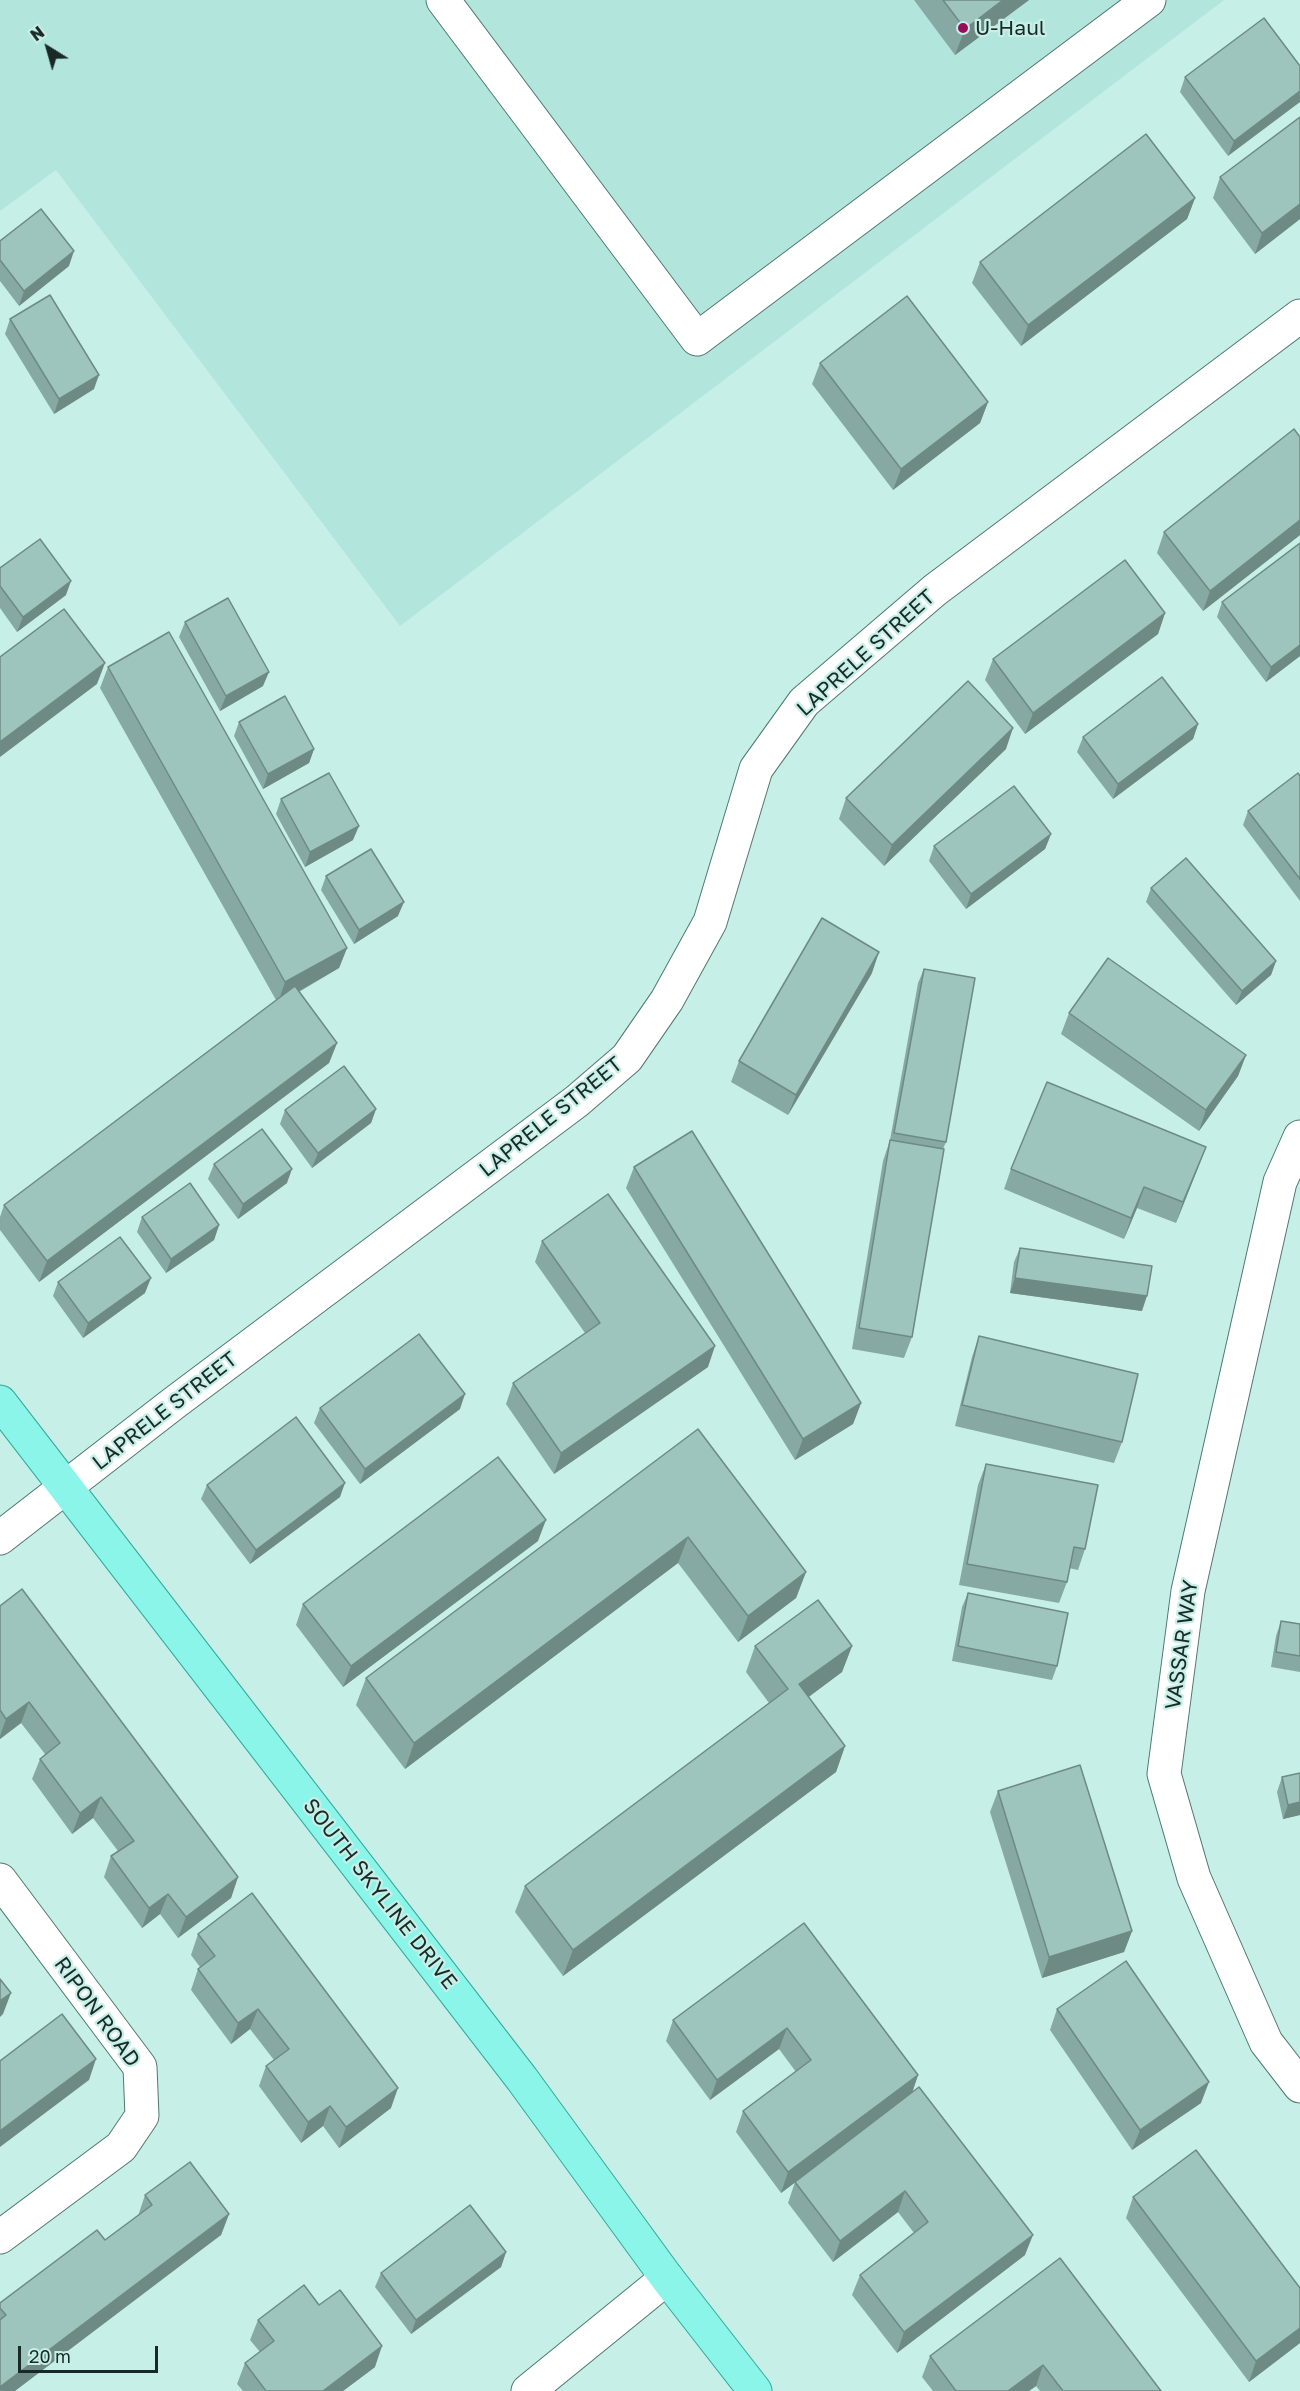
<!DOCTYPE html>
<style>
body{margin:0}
#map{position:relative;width:1300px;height:2391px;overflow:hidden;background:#c6efe7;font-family:"Golos Text",sans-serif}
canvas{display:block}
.north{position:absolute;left:18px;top:18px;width:60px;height:60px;-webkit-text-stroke:4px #c6efe7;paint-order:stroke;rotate:323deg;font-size:16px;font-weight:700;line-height:24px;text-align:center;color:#192926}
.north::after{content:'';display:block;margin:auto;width:21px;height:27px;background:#192926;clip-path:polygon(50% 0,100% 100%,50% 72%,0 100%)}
.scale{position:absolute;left:18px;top:2346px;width:140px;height:27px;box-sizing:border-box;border:3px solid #192926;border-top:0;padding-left:8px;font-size:18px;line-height:21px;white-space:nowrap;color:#192926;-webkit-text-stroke:4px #c6efe7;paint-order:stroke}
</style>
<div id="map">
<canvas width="1300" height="2391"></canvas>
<div class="north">N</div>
<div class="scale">20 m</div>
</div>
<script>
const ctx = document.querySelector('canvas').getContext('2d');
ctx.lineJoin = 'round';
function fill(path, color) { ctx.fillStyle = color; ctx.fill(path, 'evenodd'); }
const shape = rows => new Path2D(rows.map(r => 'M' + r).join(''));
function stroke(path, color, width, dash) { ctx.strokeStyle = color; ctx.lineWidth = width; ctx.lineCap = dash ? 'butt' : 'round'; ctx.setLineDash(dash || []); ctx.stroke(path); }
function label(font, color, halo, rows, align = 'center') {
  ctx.font = font + ' "Golos Text",sans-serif'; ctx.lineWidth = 4.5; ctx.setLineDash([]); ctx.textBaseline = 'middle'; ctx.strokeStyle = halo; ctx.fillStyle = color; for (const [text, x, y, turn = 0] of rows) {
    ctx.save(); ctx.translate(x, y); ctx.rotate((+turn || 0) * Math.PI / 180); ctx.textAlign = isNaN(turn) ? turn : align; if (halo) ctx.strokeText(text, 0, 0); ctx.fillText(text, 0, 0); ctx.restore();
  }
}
const built = shape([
 [0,0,1224,0,400,626,56,170,0,211]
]);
const minor = shape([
 [443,0,697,339,1149,0],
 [1300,1137,1280,1182,1188,1591,1164,1774,1194,1878,1266,2042,1300,2086],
 [0,1538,174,1403,577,1101,627,1058,667,1000,710,922,756,769,804,702,935,590,1300,316],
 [0,1880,140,2067,142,2116,121,2147,0,2237],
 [528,2391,667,2278]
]);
const major = shape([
 [0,1402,522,2079,667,2278,755,2391]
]);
const wall = shape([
 [914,0,1029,0,955,55],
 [1300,66,1228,156,1180,92,1185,77],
 [1300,117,1300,219,1255,254,1213,198,1220,177],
 [1195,198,1187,219,1021,346,972,283,980,262],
 [0,241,69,266,19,306,0,281],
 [10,319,94,389,54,414,5,334],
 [820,363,988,402,980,423,893,490,812,384],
 [1300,437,1300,535,1203,611,1157,553,1164,532],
 [1300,543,1300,656,1266,682,1217,617,1222,602],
 [0,568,66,595,17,632,0,608],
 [1165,613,1158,634,1025,734,985,680,993,659],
 [185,622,263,686,220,711,179,637],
 [108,667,347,948,339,968,299,992,337,1043,329,1063,39,1282,0,1230,0,1217,4,1205,276,1000,100,688],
 [239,722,314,749,309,763,263,789,234,736],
 [1198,724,1193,739,1113,799,1077,752,1083,737],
 [1006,749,884,866,839,819,846,798],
 [1300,776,1300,901,1243,825,1248,811],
 [281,799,353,840,305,867,276,814],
 [1051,834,1045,849,966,909,929,861,934,846],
 [326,876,398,916,354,944,321,890],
 [1151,888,1276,961,1271,975,1236,1005,1146,902],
 [924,969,946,1142,943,1149,912,1337,904,1358,852,1349,883,1161,890,1140,918,983],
 [872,973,788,1115,731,1082,739,1061],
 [1069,1013,1246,1055,1238,1076,1199,1131,1061,1034],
 [376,1109,371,1123,312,1168,280,1124,285,1110],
 [1206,1147,1176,1223,1137,1208,1124,1239,1004,1189,1011,1169],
 [214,1164,287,1183,238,1219,208,1179],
 [634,1167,861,1403,853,1424,795,1460,626,1188],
 [142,1217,219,1225,214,1240,166,1273,137,1232],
 [542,1241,708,1367,554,1474,506,1404,513,1383,585,1333,535,1262],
 [1020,1248,1142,1311,1010,1293,1014,1262],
 [58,1282,145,1293,83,1338,53,1296],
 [979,1336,1122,1442,1114,1463,955,1426,972,1357],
 [320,1408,460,1409,360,1484,314,1423],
 [698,1429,806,1572,796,1598,738,1642,678,1563,405,1769,356,1705,366,1678],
 [986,1464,1085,1549,1078,1570,1069,1568,1067,1582,1059,1603,959,1585,978,1485],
 [207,1485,340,1497,250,1564,201,1499],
 [538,1541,343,1687,296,1625,303,1604],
 [968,1593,1057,1666,1052,1680,952,1661,962,1607],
 [0,1606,238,1877,231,1898,178,1938,160,1914,142,1928,104,1877,111,1856,118,1851,93,1818,72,1834,32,1779,40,1759,45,1754,21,1723,0,1739],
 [1281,1621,1300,1624,1300,1672,1271,1667,1276,1636],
 [755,1646,852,1646,842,1672,808,1697,845,1746,836,1772,563,1976,515,1912,525,1886,769,1703,746,1672],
 [1300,1773,1300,1815,1283,1819,1277,1792,1282,1777],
 [998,1791,1132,1931,1124,1952,1042,1978,990,1812],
 [804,1923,918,2075,912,2093,1025,2255,897,2353,852,2295,860,2275,914,2233,898,2212,833,2262,788,2203,795,2182,810,2171,781,2193,736,2132,743,2111,796,2072,779,2049,710,2100,666,2041,673,2020],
 [198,1934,391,2108,339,2148,323,2126,301,2143,259,2086,266,2066,274,2060,250,2029,231,2044,191,1990,198,1969,200,1967,191,1955],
 [1057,2009,1201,2103,1132,2150,1050,2030],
 [145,2195,229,2214,221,2235,0,2391,0,2303,105,2240,138,2216],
 [1133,2197,1300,2288,1300,2343,1249,2382,1126,2218],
 [506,2252,501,2267,411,2334,375,2287,381,2273],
 [1060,2258,1161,2391,1040,2391,1036,2386,1029,2391,933,2391,922,2377,930,2356],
 [319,2305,375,2367,343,2391,243,2391,237,2384,245,2363,260,2352,250,2340,258,2320]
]);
const shadedWall = shape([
 [1003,0,1029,0,955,55,965,29],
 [1300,91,1300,102,1228,156,1234,141],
 [1195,198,1187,219,1021,346,1028,325],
 [1300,204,1300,219,1255,254,1262,233],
 [74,251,69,266,19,306,24,291],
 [99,375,94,389,54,414,59,399],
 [988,402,980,423,893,490,901,469],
 [1300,520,1300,535,1203,611,1210,591],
 [71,581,66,595,17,632,23,617],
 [1165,613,1158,634,1025,734,1033,713],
 [1300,645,1300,656,1266,682,1271,667],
 [105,663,97,684,0,757,0,742],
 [269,672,263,686,220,711,226,696],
 [1198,724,1193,739,1113,799,1118,784],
 [1013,728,1006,749,884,866,892,845],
 [314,749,309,763,263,789,268,774],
 [359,826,353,840,305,867,310,852],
 [1051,834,1045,849,966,909,971,894],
 [404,902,398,916,354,944,359,930],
 [347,948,339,968,278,1003,285,982],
 [879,952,872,973,788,1115,796,1095],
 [1276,961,1271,975,1236,1005,1242,991],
 [337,1043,329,1063,39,1282,47,1261],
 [1246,1055,1238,1076,1199,1131,1206,1110],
 [376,1109,371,1123,312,1168,318,1153],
 [1206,1147,1198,1168,1176,1223,1183,1202],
 [292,1169,287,1183,238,1219,243,1204],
 [1144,1187,1137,1208,1124,1239,1131,1218],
 [219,1225,214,1240,166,1273,171,1259],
 [151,1278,145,1293,83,1338,88,1323],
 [1015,1278,1147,1296,1142,1311,1010,1293],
 [715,1346,708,1367,554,1474,561,1453],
 [465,1394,460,1409,360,1484,365,1469],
 [861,1403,853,1424,795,1460,803,1439],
 [345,1483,340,1497,250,1564,256,1550],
 [546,1520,538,1541,343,1687,351,1666],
 [688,1537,678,1563,405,1769,414,1743],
 [806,1572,796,1598,738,1642,748,1616],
 [852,1646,842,1672,790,1711,799,1684],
 [29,1702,21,1723,0,1739,0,1736,6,1719],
 [845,1746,836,1772,563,1976,573,1950],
 [101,1797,93,1818,72,1834,80,1813],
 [1300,1802,1300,1815,1283,1819,1288,1805],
 [238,1877,231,1898,178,1938,186,1917],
 [168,1894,160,1914,142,1928,149,1908],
 [1132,1931,1124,1952,1042,1978,1049,1957],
 [11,1993,3,2014,0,2017,0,2001],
 [258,2009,250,2029,231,2044,238,2023],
 [787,2028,779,2049,710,2100,717,2080],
 [96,2059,89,2080,0,2147,0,2131],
 [918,2075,911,2096,781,2193,788,2172],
 [1209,2082,1201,2103,1132,2150,1140,2130],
 [398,2088,391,2108,339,2148,346,2127],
 [330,2106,323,2126,301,2143,308,2122],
 [905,2191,898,2212,833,2262,840,2241],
 [229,2214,221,2235,15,2391,0,2391,0,2387],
 [1033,2235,1025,2255,897,2353,904,2332],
 [506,2252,501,2267,411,2334,416,2320],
 [1300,2328,1300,2343,1249,2382,1256,2361],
 [382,2346,375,2367,343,2391,323,2391],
 [1043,2365,1036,2386,1029,2391,1008,2391]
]);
const building = shape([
 [943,0,1003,0,965,29,943,0],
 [1264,18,1300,66,1300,91,1234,141,1185,77,1264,18],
 [1300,117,1300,204,1262,233,1220,177,1300,117],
 [1146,134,1195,198,1028,325,980,262,1146,134],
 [41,209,74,251,24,291,0,260,0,241,41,209],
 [50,295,99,375,59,399,10,319,50,295],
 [907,296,988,402,901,469,820,363,907,296],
 [1294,429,1300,437,1300,520,1210,591,1164,532,1294,429],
 [40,539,71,581,23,617,0,586,0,568,40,539],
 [1300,543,1300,645,1271,667,1222,602,1300,543],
 [1125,560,1165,613,1033,713,993,659,1125,560],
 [228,598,269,672,226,696,185,622,228,598],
 [64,609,105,663,0,742,0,657,64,609],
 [169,632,347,948,285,982,108,667,169,632],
 [1162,677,1198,724,1118,784,1083,737,1162,677],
 [968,681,1013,728,892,845,846,798,968,681],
 [285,696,314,749,268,774,239,722,285,696],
 [329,773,359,826,310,852,281,799,329,773],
 [1298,773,1300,776,1300,879,1248,811,1298,773],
 [1014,786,1051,834,971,894,934,846,1014,786],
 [371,849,404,902,359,930,326,876,371,849],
 [1186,858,1276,961,1242,991,1151,888,1186,858],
 [822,918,879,952,796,1095,739,1061,822,918],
 [1108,958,1246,1055,1206,1110,1069,1013,1108,958],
 [924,969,975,978,946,1142,894,1133,924,969],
 [295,986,337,1043,47,1261,4,1205,295,986],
 [344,1066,376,1109,318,1153,285,1110,344,1066],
 [1047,1082,1206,1147,1183,1202,1144,1187,1131,1218,1011,1169,1047,1082],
 [262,1129,292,1169,243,1204,214,1164,262,1129],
 [692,1131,861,1403,803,1439,634,1167,692,1131],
 [890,1140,944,1149,912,1337,859,1328,890,1140],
 [190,1183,219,1225,171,1259,142,1217,190,1183],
 [608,1194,715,1346,561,1453,513,1383,600,1323,542,1241,608,1194],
 [120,1237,151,1278,88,1323,58,1282,120,1237],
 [1020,1248,1152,1266,1147,1296,1015,1278,1020,1248],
 [419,1334,465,1394,365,1469,320,1408,419,1334],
 [979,1336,1138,1374,1122,1442,962,1405,979,1336],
 [296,1417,345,1483,256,1550,207,1485,296,1417],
 [698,1429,806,1572,748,1616,688,1537,414,1743,366,1678,698,1429],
 [498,1457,546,1520,351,1666,303,1604,498,1457],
 [986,1464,1098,1485,1085,1549,1074,1547,1067,1582,967,1564,986,1464],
 [22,1589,238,1877,186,1917,168,1894,149,1908,111,1856,134,1841,101,1797,80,1813,40,1759,60,1743,29,1702,6,1719,0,1710,0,1606,22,1589],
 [968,1593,1068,1613,1057,1666,958,1646,968,1593],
 [818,1600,852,1646,799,1684,845,1746,573,1950,525,1886,788,1689,755,1646,818,1600],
 [1281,1621,1300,1624,1300,1656,1276,1652,1281,1621],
 [1080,1765,1132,1931,1049,1957,998,1791,1080,1765],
 [1300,1773,1300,1802,1288,1805,1282,1777,1300,1773],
 [252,1893,398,2088,346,2127,330,2106,308,2122,266,2066,289,2049,258,2009,238,2023,198,1969,215,1956,198,1934,252,1893],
 [804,1923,918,2075,788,2172,743,2111,811,2060,787,2028,717,2080,673,2020,804,1923],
 [1126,1961,1209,2082,1140,2130,1057,2009,1126,1961],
 [0,1979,11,1993,0,2001,0,1979],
 [62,2014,96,2059,0,2131,0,2061,62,2014],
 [919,2087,1033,2235,904,2332,860,2275,928,2222,905,2191,840,2241,795,2182,919,2087],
 [1196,2150,1300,2288,1300,2328,1256,2361,1133,2197,1196,2150],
 [190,2162,229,2214,0,2387,0,2320,6,2315,0,2308,0,2303,97,2230,105,2240,152,2205,145,2195,190,2162],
 [470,2205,506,2252,416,2320,381,2273,470,2205],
 [1060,2258,1161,2391,1063,2391,1043,2365,1008,2391,956,2391,930,2356,1060,2258],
 [304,2285,319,2305,340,2290,382,2346,323,2391,266,2391,245,2363,274,2341,258,2320,304,2285]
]);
const markers = [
 [963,28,6,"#9b0b5a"]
];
const poiNames = [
 ["U-Haul",975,28]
];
const streetNames = [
 ["LAPRELE STREET",866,653,-42],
 ["LAPRELE STREET",551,1117,-39],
 ["LAPRELE STREET",165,1411,-38],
 ["VASSAR WAY",1182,1645,-82],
 ["SOUTH SKYLINE DRIVE",380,1894,52],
 ["RIPON ROAD",97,2012,54]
];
fill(built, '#b2e5db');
stroke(minor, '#527871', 35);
stroke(major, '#30aa9a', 35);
stroke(minor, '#fff', 33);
stroke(major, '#8af5e8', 33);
fill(wall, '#87a9a3');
fill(shadedWall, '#6e8a84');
fill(building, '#9dc5bd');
stroke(building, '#6e8a84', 1.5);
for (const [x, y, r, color] of markers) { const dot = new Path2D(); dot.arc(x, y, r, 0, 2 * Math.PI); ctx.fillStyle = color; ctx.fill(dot); stroke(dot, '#c6efe7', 2); }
label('21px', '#192926', '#c6efe7', poiNames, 'left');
label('21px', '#192926', '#c6efe7', streetNames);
</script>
